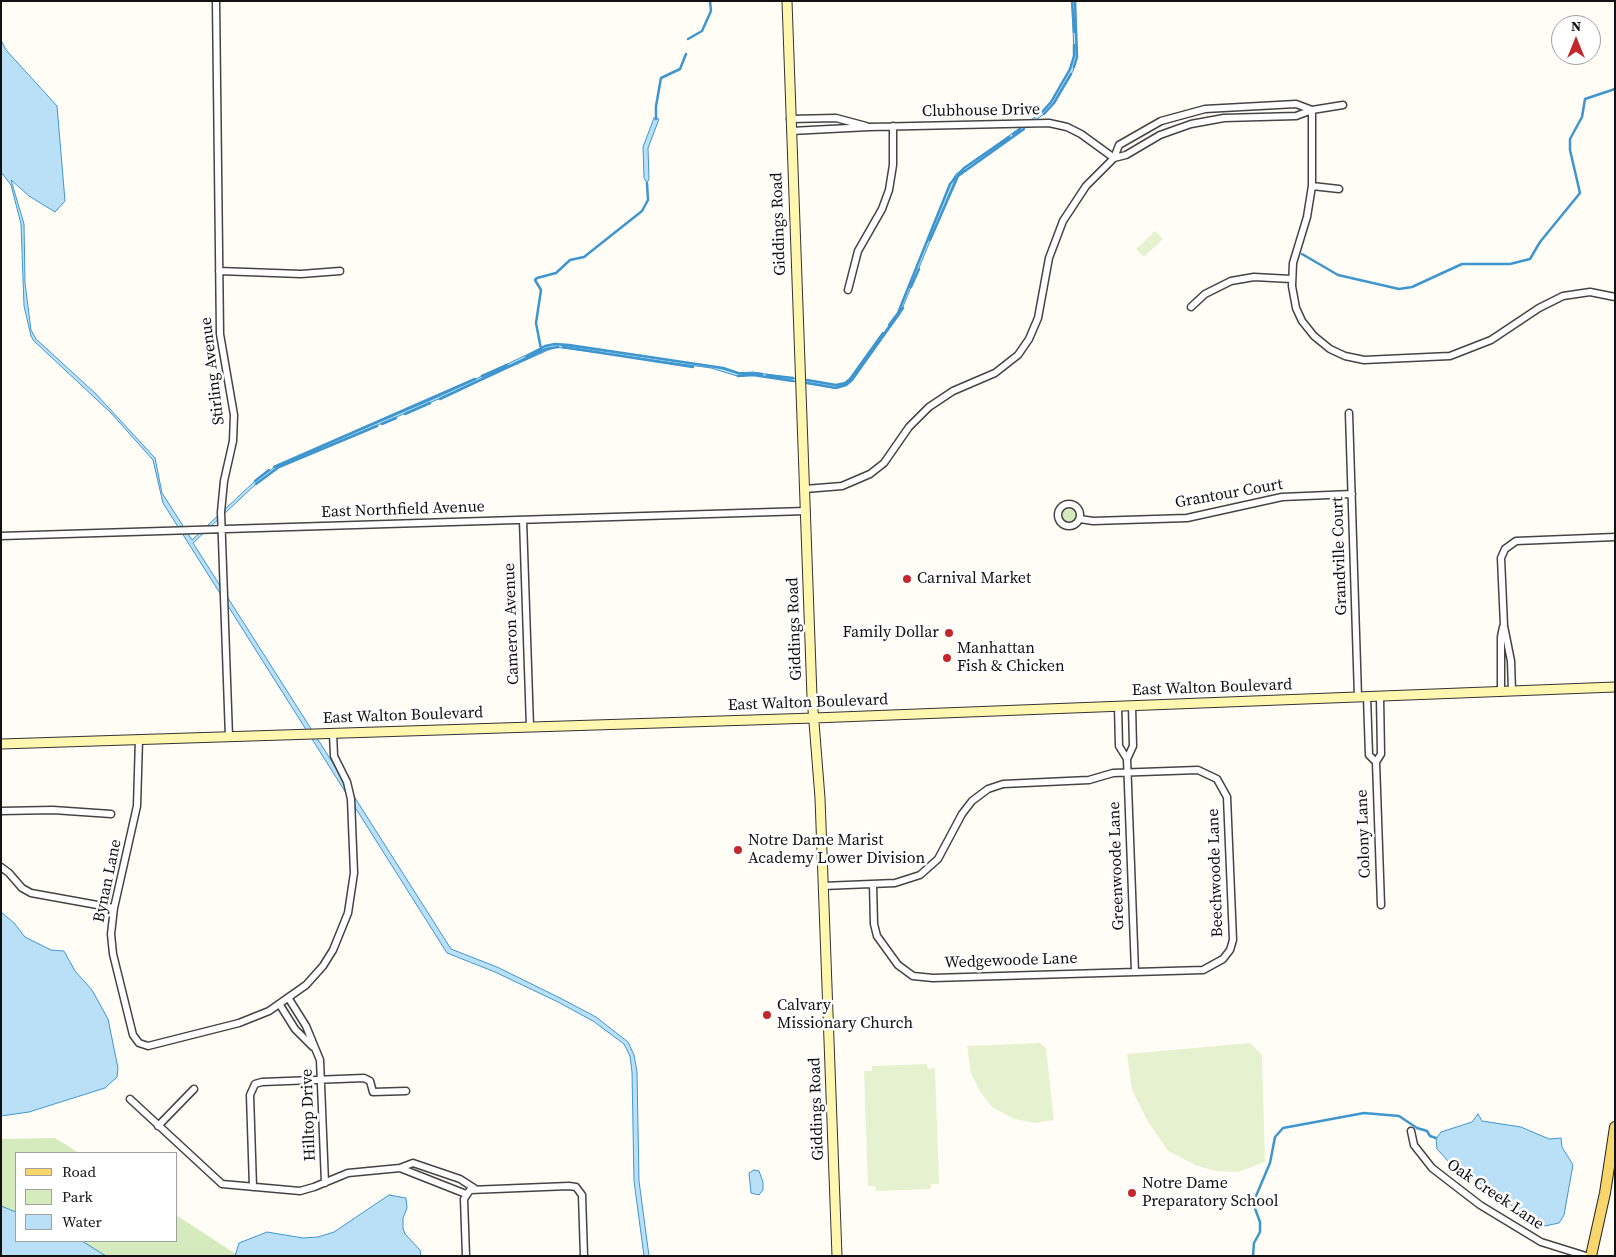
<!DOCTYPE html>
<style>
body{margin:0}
#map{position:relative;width:1616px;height:1257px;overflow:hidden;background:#fffdf5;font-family:"Source Serif 4",serif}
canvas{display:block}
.frame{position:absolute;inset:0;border:2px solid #111;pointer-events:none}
.legend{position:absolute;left:15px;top:1152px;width:162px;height:90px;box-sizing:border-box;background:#fff;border:1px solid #a0a0a0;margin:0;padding:6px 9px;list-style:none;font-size:15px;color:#111}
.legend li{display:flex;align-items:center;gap:10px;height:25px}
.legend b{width:25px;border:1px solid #a0a0a0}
.north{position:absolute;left:1551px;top:15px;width:50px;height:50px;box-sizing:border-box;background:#fff;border:1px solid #a0a0a0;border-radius:50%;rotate:0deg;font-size:14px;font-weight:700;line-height:20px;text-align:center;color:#111}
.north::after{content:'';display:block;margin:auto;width:18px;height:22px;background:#c4262e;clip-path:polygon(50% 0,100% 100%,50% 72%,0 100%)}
</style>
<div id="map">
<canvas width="1616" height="1257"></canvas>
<div class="frame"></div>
<ul class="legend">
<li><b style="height:6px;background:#f9d66b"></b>Road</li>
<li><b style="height:14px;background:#d5ebbd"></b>Park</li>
<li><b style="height:14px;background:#b9e0f7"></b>Water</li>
</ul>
<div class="north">N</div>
</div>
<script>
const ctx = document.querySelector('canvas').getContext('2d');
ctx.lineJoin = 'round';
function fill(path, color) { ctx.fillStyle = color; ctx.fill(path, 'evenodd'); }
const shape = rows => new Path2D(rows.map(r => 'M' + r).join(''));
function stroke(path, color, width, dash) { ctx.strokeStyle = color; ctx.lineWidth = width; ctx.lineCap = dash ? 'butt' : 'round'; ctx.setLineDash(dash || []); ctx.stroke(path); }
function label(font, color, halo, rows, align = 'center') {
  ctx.font = font + ' "Source Serif 4",serif'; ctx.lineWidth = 5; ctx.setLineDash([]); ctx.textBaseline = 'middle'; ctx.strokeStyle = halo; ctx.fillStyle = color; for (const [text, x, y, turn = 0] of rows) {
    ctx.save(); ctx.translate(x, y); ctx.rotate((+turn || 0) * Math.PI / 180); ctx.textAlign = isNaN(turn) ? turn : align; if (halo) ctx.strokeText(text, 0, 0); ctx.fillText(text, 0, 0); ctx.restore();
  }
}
const green = shape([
 '1062 516a7 7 0 1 1 14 0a7 7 0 1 1-14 0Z',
 [55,1138,79,1153,16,1153,16,1241,176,1241,176,1215,239,1256,1,1256,1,1139]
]);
const pitch = shape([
 [1155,231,1163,239,1144,257,1136,249],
 [1040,1043,1046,1048,1054,1120,1035,1123,1014,1119,992,1107,979,1090,971,1073,967,1046],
 [1250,1043,1262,1055,1265,1162,1238,1172,1216,1171,1195,1165,1168,1151,1147,1120,1132,1090,1127,1054],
 [927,1064,928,1069,935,1068,939,1184,931,1184,931,1189,876,1191,875,1186,868,1186,864,1071,872,1071,872,1066]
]);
const water = shape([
 [1072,1,1075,1,1077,57,1073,71,1054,103,1044,114,958,176,953,185,900,314,852,380,846,385,836,388,753,375,737,376,711,368,555,347,441,398,279,467,256,484,193,543,451,949,497,967,560,998,596,1017,628,1042,634,1055,637,1072,639,1181,649,1256,644,1256,634,1181,632,1072,630,1056,624,1044,593,1021,558,1002,495,972,447,953,163,503,153,460,111,413,34,341,31,336,24,306,21,224,11,185,1,172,1,40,6,50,57,106,65,201,55,212,29,196,11,180,24,224,25,283,31,330,36,339,96,394,155,458,162,493,192,540,255,481,278,465,440,396,545,346,555,344,711,366,738,373,753,372,836,385,845,383,850,379,898,313,950,184,956,174,1042,112,1051,102,1070,69,1074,56,1072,1],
 [654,118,659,119,648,148,649,179,647,183,644,178,643,147,654,118],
 [1,912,14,923,25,937,51,950,64,951,75,971,92,990,108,1019,118,1068,117,1077,105,1088,29,1112,1,1116,1,912],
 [1478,1114,1482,1121,1521,1127,1549,1139,1561,1138,1562,1147,1573,1165,1564,1215,1559,1223,1545,1226,1528,1217,1448,1161,1437,1149,1436,1139,1441,1132,1472,1122,1478,1114],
 [754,1170,759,1171,763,1182,763,1190,759,1195,751,1193,749,1173,754,1170],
 [389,1195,406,1198,407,1208,403,1218,403,1228,405,1234,420,1250,421,1256,235,1256,239,1243,267,1232,303,1238,318,1237,334,1232,389,1195],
 [1,1206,16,1212,16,1241,82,1241,106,1256,1,1256,1,1206]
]);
const stream = shape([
 [1072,1,1074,32],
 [688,39,702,31,711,11,710,1],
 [1074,67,1077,57,1075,1],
 [1042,112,1051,102,1070,69,1074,56,1074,45],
 [1044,114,1054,103,1071,74],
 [656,119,656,106,661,78,680,69,686,54],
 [1013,134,1020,129],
 [930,240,958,176,1024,129],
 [1302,254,1338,275,1399,289,1412,287,1462,264,1510,264,1530,259,1540,242,1580,193,1570,150,1570,139,1582,117,1585,99,1615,89],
 [911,287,919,269],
 [889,325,898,313,950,184,964,168,1009,137],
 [563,347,693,367],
 [541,349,536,323,541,290,535,280,537,278,556,273,570,260,584,257,642,211,648,200,647,183],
 [526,357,545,346,555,344,569,345,723,368,738,373,762,374],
 [767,375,793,378],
 [482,376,507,365],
 [738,376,753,375,793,381],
 [807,380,836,385,845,383,850,379,883,333],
 [807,383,836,388,846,385,852,380,903,308],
 [440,399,546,349,558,347],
 [405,414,430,403],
 [382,424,396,418],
 [274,467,475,379],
 [255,481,269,470],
 [256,484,279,467,377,426],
 [1253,1256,1254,1243,1260,1232,1260,1222,1253,1203,1270,1163,1275,1137,1283,1128,1364,1113,1399,1116,1417,1128,1427,1131,1430,1136,1436,1138]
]);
const street = shape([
 [216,1,220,334,234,415,233,441,224,481,221,512,229,737],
 [1312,110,1312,186,1307,217,1293,263,1292,286,1296,308,1302,321,1314,336,1330,349,1345,356,1364,360,1450,356,1491,340,1539,308,1563,296,1590,292,1615,297],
 [790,119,836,118,866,126],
 [791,131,869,127,1049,123,1067,127,1081,134,1114,158],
 [1114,158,1126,155,1160,135,1191,124,1224,118,1296,116,1312,110,1343,105],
 [1312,186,1339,189],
 [219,271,301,274,340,271],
 [848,290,858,251,882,209,889,190,893,165,893,126],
 [1191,307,1205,294,1231,281,1254,277,1291,279],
 [1349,413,1358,697],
 [805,489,842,486,870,474,884,463,909,427,929,407,953,391,995,373,1018,355,1029,339,1038,318,1049,258,1063,221,1086,186,1114,158,1119,145,1161,121,1205,109,1296,104,1312,110],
 '1058 515a11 11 0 1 1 22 0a11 11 0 1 1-22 0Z',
 [1080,519,1093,521,1187,518,1282,497,1352,494],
 [523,520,530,727],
 [1,536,806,511],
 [1512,691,1511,661,1504,626,1501,558,1505,549,1516,541,1615,537],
 [1501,692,1501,637,1503,627],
 [1367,697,1369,755,1376,762],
 [1380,697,1381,754,1376,762,1381,905],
 [1118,706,1119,746,1127,759],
 [1132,706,1133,746,1127,759,1135,972],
 [139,739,137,806,114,908,111,934,113,954,133,1035,139,1043,148,1046,239,1023,269,1011,306,985,323,966,333,950,348,913,354,873,351,799,347,782,334,756,333,733],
 [1,811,53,810,111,814],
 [1,867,9,873,22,888,31,893,114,908],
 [823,886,895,883,920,875,938,859,962,814,972,801,988,789,1003,784,1089,780,1113,773,1198,770,1217,779,1227,797,1233,940,1230,950,1223,959,1203,970,933,978,913,976,898,965,877,936,874,924,873,884],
 [289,999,306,1026,320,1060,325,1183],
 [280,1005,295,1029,313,1047],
 [130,1099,222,1184,300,1191,314,1187,348,1173,400,1168,413,1163,460,1179,474,1188],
 [158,1126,194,1089],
 [1411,1131,1414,1145,1432,1168,1480,1205,1541,1242,1586,1256],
 [400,1168,466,1194],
 [253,1187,250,1095,255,1084,262,1082,364,1078,370,1081,373,1092,406,1091],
 [466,1256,464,1199,470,1190,569,1186,576,1187,582,1195,584,1256]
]);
const secondary = shape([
 [787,1,812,697,820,798,837,1256],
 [1,744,814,718,1615,687]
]);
const primary = shape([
 [1591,1256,1605,1193,1615,1127]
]);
const markers = [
 [907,579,5,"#c4262e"],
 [949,633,5,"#c4262e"],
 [947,658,5,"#c4262e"],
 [738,850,5,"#c4262e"],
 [767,1015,5,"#c4262e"],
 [1132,1193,5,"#c4262e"]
];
const streetNames = [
 ["Clubhouse Drive",981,111,-1],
 ["Giddings Road",779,224,-92],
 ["Stirling Avenue",213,371,-97],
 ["Grantour Court",1229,494,-10],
 ["East Northfield Avenue",403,510,-2],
 ["Grandville Court",1340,556,-92],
 ["Cameron Avenue",512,624,-92],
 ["Giddings Road",795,629,-92],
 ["East Walton Boulevard",1212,688,-2],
 ["East Walton Boulevard",808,703,-2],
 ["East Walton Boulevard",403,716,-2],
 ["Colony Lane",1364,834,-92],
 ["Greenwoode Lane",1117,866,-92],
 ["Beechwoode Lane",1216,873,-92],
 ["Bynan Lane",108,881,-78],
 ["Wedgewoode Lane",1011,961,-2],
 ["Giddings Road",817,1109,-92],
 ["Hilltop Drive",309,1115,-92],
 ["Oak Creek Lane",1495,1195,34]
];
const poiNames = [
 ["Carnival Market",917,579],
 ["Family Dollar",939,633,"right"],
 ["Manhattan",957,649],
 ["Fish & Chicken",957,667],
 ["Notre Dame Marist",748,841],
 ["Academy Lower Division",748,859],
 ["Calvary",777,1006],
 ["Missionary Church",777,1024],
 ["Notre Dame",1142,1184],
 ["Preparatory School",1142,1202]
];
fill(green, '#d5ebbd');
fill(pitch, '#e6f2cf');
fill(water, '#b9e0f7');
stroke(water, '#3f96cf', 1);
stroke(stream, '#3f96cf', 2.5);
stroke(street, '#444', 9);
stroke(secondary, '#333', 11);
stroke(primary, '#222', 12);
stroke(street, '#fff', 6);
stroke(secondary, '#fff6b0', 9);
stroke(primary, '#f9d66b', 10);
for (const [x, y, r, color] of markers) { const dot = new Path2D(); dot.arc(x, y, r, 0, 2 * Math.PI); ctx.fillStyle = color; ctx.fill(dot); stroke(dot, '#fff', 2); }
label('16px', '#111', '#fff', streetNames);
label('16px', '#111', '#fff', poiNames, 'left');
</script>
